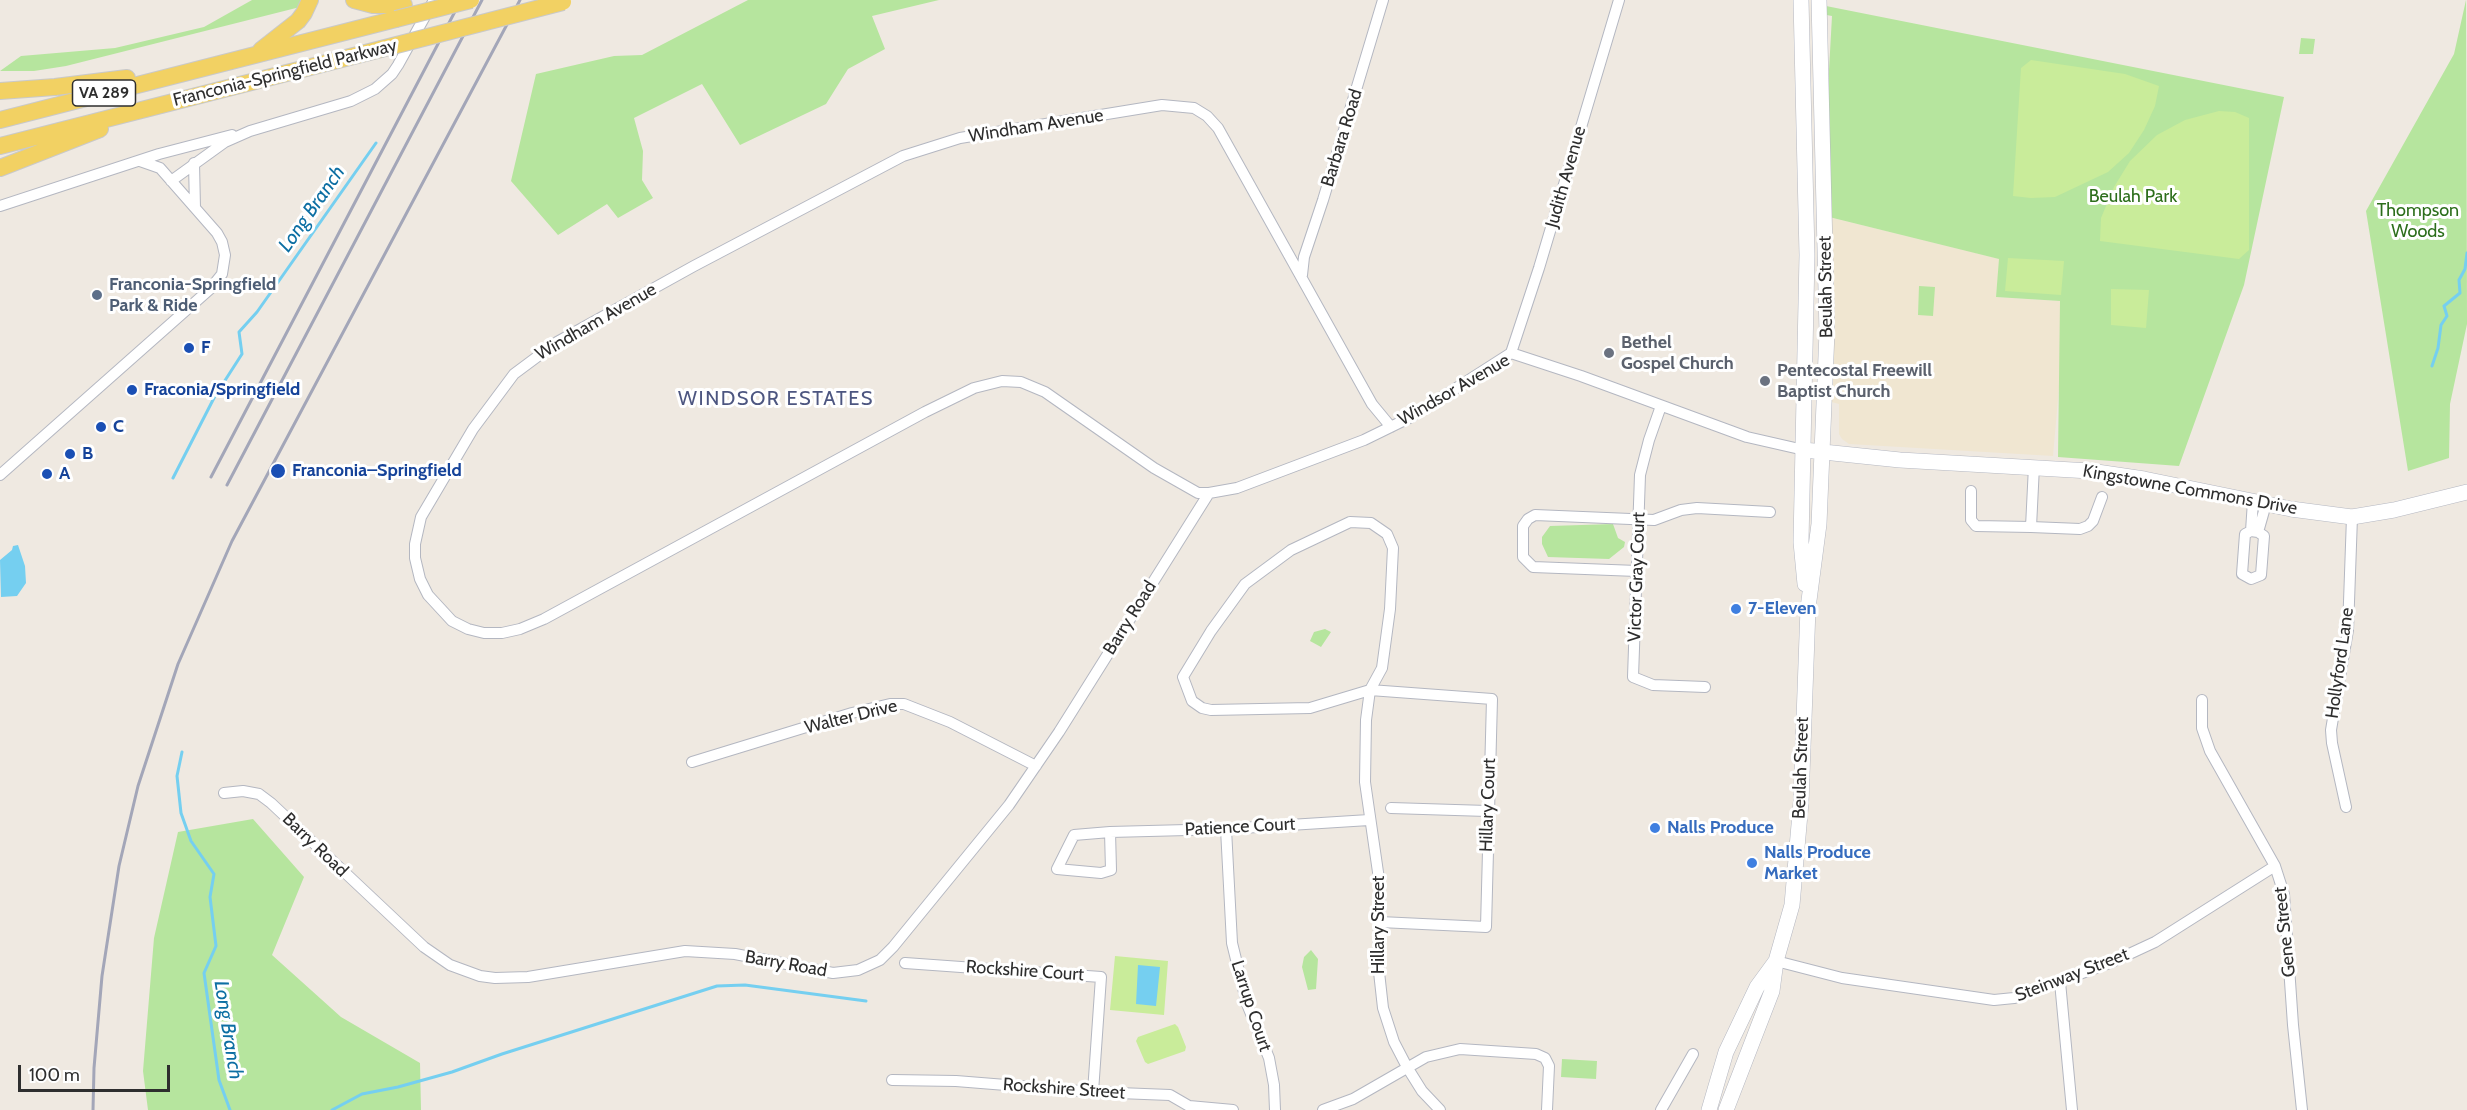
<!DOCTYPE html>
<meta charset="utf-8">
<style>
body{margin:0}
#map{position:relative;width:2467px;height:1110px;overflow:hidden;background:#efe9e1;font-family:Cabin,sans-serif}
canvas{display:block}
.scale{position:absolute;left:18px;top:1065px;width:152px;height:27px;box-sizing:border-box;border:3px solid #2e2e2e;border-top:0;padding-left:8px;font-size:18px;line-height:21px;white-space:nowrap;color:#2e2e2e;-webkit-text-stroke:4px #fff;paint-order:stroke}
</style>
<div id="map">
<canvas width="2467" height="1110"></canvas>
<div class="scale">100 m</div>
</div>
<script>
const ctx = document.querySelector('canvas').getContext('2d');
ctx.lineJoin = 'round';
function fill(path, color) { ctx.fillStyle = color; ctx.fill(path, 'evenodd'); }
const shape = rows => new Path2D(rows.map(r => 'M' + r).join(''));
function stroke(path, color, width, dash) { ctx.strokeStyle = color; ctx.lineWidth = width; ctx.lineCap = dash ? 'butt' : 'round'; ctx.setLineDash(dash || []); ctx.stroke(path); }
function label(font, color, halo, rows, align = 'center') {
  ctx.font = font + ' Cabin,sans-serif'; ctx.lineWidth = 6; ctx.setLineDash([]); ctx.textBaseline = 'middle'; ctx.strokeStyle = halo; ctx.fillStyle = color; for (const [text, x, y, turn = 0] of rows) {
    ctx.save(); ctx.translate(x, y); ctx.rotate((+turn || 0) * Math.PI / 180); ctx.textAlign = isNaN(turn) ? turn : align; if (halo) ctx.strokeText(text, 0, 0); ctx.fillText(text, 0, 0); ctx.restore();
  }
}
const education = shape([
 [1821,215,2000,259,1996,297,2060,301,2064,331,2053,456,1849,444,1842,439,1839,434,1839,404,1824,400]
]);
const green = shape([
 [252,0,307,0,308,5,66,66,34,71,0,71,21,56,115,48,204,27],
 [748,0,939,0,872,16,885,49,848,69,826,104,740,145,702,84,634,118,643,151,642,180,653,198,618,218,607,204,558,235,511,181,536,74,614,56,642,55],
 [2466,0,2467,324,2450,404,2449,458,2408,471,2366,211,2454,54],
 [1821,5,2284,97,2244,285,2179,466,2058,457,2060,301,1996,297,1999,259,1821,215,1832,16,1821,14],
 [2301,38,2315,39,2313,54,2299,54],
 [1919,286,1935,287,1933,316,1918,315],
 [1613,524,1618,538,1625,542,1624,547,1609,559,1548,557,1542,544,1542,537,1550,526],
 [1325,629,1331,632,1321,647,1310,641,1314,632],
 [253,819,304,877,272,955,341,1017,420,1063,421,1110,148,1110,143,1071,154,938,178,832],
 [1311,950,1318,959,1316,989,1308,990,1302,967,1304,957],
 [1562,1059,1597,1061,1596,1079,1561,1077]
]);
const pitch = shape([
 [2031,60,2125,74,2159,86,2155,106,2144,130,2129,153,2108,172,2055,197,2031,198,2013,196,2021,68],
 [2219,111,2235,112,2249,118,2249,250,2239,259,2100,241,2101,218,2114,187,2130,161,2157,135,2185,120],
 [2008,258,2064,261,2061,295,2005,291],
 [2111,289,2149,290,2146,328,2111,325],
 [1115,956,1168,961,1164,1015,1110,1010],
 [1175,1024,1178,1027,1186,1047,1185,1051,1148,1064,1145,1062,1136,1041,1138,1037]
]);
const water = shape([
 [18,545,25,566,26,583,17,596,1,597,0,560,12,550,13,546],
 [1138,965,1160,967,1156,1006,1136,1004]
]);
const stream = shape([
 [2432,366,2438,348,2441,325,2447,316,2444,306,2460,293,2459,280,2465,269,2467,253],
 [173,478,215,396,242,354,239,332,257,312,376,143],
 [182,752,177,776,181,813,191,841,214,874,210,897,216,946,204,973,219,1080,230,1110],
 [332,1110,362,1094,398,1087,452,1072,502,1054,717,986,745,985,866,1001]
]);
const street = shape([
 [194,163,195,208],
 [171,181,225,142,250,131,351,101,375,89,392,74,398,65,434,0],
 [0,206,159,154,232,135],
 [1302,275,1304,257,1323,200,1383,0],
 [1511,353,1539,268,1619,0],
 [1661,406,1649,440,1640,475,1633,677,1653,685,1705,687],
 [1391,427,1372,404,1218,128,1207,116,1194,108,1162,105,960,138,903,156,694,266,557,342,514,374,473,429,421,517,415,544,415,558,420,579,428,595,452,621,468,629,484,633,502,633,520,629,544,619,925,412,974,388,1002,381,1021,382,1045,392,1154,468,1198,493,1209,493,1237,488,1364,440,1411,417,1511,353,1581,376,1747,437,1804,450],
 [0,475,210,289,222,274,225,255,222,242,217,233,160,168,140,161],
 [1971,491,1971,520,1976,526,2031,527,2034,466],
 [1350,522,1371,523,1387,534,1393,548,1390,609,1382,668,1370,690,1310,708,1211,710,1202,708,1192,701,1183,677,1211,631,1245,584,1291,550,1350,522],
 [2031,527,2080,529,2088,526,2093,521,2102,497],
 [2251,531,2258,532,2264,536,2261,575,2251,579,2242,574,2245,534,2251,531,2253,501],
 [2258,532,2266,504],
 [1637,571,1533,567,1523,557,1523,526,1528,519,1535,515,1654,520,1681,510,1697,508,1770,512],
 [2202,700,2202,728,2210,751,2275,866,2284,894,2293,1025,2302,1110],
 [692,762,852,713,890,704,904,704,950,722,1036,766],
 [224,793,243,791,259,794,271,803,424,947,450,965,480,976,495,978,528,977,685,951,735,954,833,973,858,970,880,960,893,947,1009,805,1059,732,1209,493],
 [2346,807,2332,743,2331,730,2348,630,2352,517],
 [1391,808,1487,811],
 [1226,829,1232,943,1247,1004,1269,1058,1274,1085,1275,1110],
 [1110,832,1226,829,1369,820],
 [1110,832,1111,870,1101,873,1057,869,1074,835,1110,832],
 [1380,922,1486,927,1492,699,1370,690,1366,720,1365,782,1380,886,1378,963,1383,1008,1394,1042,1407,1067,1422,1091,1440,1110],
 [1776,961,1842,978,1994,1000,2014,998,2112,962,2155,942,2275,866],
 [905,963,1101,977,1093,1092],
 [2060,982,2072,1110],
 [892,1080,956,1081,1093,1092,1170,1095,1189,1106,1233,1110],
 [1323,1110,1353,1099,1426,1057,1460,1049,1536,1054,1545,1058,1549,1066,1547,1110],
 [1661,1110,1693,1054]
]);
const secondary = shape([
 [1801,0,1807,255,1801,542,1805,584],
 [1804,450,1900,460,2090,471,2144,479,2291,509,2352,517,2394,510,2467,492],
 [1709,1110,1726,1052,1757,987,1776,961],
 [1726,1110,1772,991,1776,961,1792,905,1801,802,1808,608,1819,524,1827,332,1819,0]
]);
const primary = shape([
 [354,0,373,5,404,5],
 [261,50,298,21,304,13,310,0],
 [0,91,55,87,127,78],
 [0,120,396,19],
 [0,146,381,49],
 [0,168,100,129]
]);
const rail = shape([
 [211,477,461,0],
 [227,485,482,0],
 [93,1110,94,1068,102,976,119,866,138,786,178,664,232,541,520,0]
]);
const primaryBridge = shape([
 [396,19,471,0],
 [381,49,563,2]
]);
const markers = [
 [97,295,6,"#5c6f8a"],
 [189,348,6,"#1a4fb4"],
 [1609,353,6,"#6b7280"],
 [1765,381,6,"#6b7280"],
 [132,390,6,"#1a4fb4"],
 [101,427,6,"#1a4fb4"],
 [70,454,6,"#1a4fb4"],
 [278,471,8,"#1a4fb4"],
 [47,474,6,"#1a4fb4"],
 [1736,609,6,"#3f7fe0"],
 [1655,828,6,"#3f7fe0"],
 [1752,863,6,"#3f7fe0"]
];
const shields = [
 [104,93,63]
];
const shieldNames = [
 ["VA 289",104,93]
];
const streetNames = [
 ["Franconia-Springfield Parkway",285,73,-14],
 ["Windham Avenue",1036,126,-9],
 ["Barbara Road",1342,138,-73],
 ["Judith Avenue",1566,177,-74],
 ["Beulah Street",1826,287,-91],
 ["Windham Avenue",596,322,-30],
 ["Windsor Avenue",1454,390,-30],
 ["Kingstowne Commons Drive",2190,490,10],
 ["Victor Gray Court",1637,577,-88],
 ["Barry Road",1130,618,-58],
 ["Hollyford Lane",2340,663,-82],
 ["Walter Drive",851,717,-14],
 ["Beulah Street",1801,768,-88],
 ["Hillary Court",1488,805,-88],
 ["Patience Court",1240,827,-3],
 ["Barry Road",315,845,44],
 ["Hillary Street",1379,925,-90],
 ["Gene Street",2285,932,-96],
 ["Barry Road",786,964,10],
 ["Rockshire Court",1025,971,4],
 ["Steinway Street",2072,975,-21],
 ["Larrup Court",1251,1006,72],
 ["Rockshire Street",1064,1089,4]
];
const parkNames = [
 ["Beulah Park",2133,197],
 ["Thompson",2418,211],
 ["Woods",2418,232]
];
const serviceNames = [
 ["Franconia-Springfield",109,285],
 ["Park & Ride",109,306]
];
const worshipNames = [
 ["Bethel",1621,343],
 ["Gospel Church",1621,364],
 ["Pentecostal Freewill",1777,371],
 ["Baptist Church",1777,392]
];
const transitNames = [
 ["F",201,348],
 ["Fraconia/Springfield",144,390],
 ["C",113,427],
 ["B",82,454],
 ["Franconia–Springfield",292,471],
 ["A",59,474]
];
const shopNames = [
 ["7-Eleven",1748,609],
 ["Nalls Produce",1667,828],
 ["Nalls Produce",1764,853],
 ["Market",1764,874]
];
const waterNames = [
 ["Long Branch",312,209,-55],
 ["Long Branch",228,1030,81]
];
const neighbourhoodNames = [
 ["WINDSOR ESTATES",776,399]
];
fill(education, '#f0e6d1');
fill(green, '#b6e59e');
fill(pitch, '#c9ec9a');
fill(water, '#75cff0');
stroke(stream, '#75cff0', 3);
stroke(street, '#b4b7c1', 12);
stroke(secondary, '#b4b7c1', 16);
stroke(primary, '#c9c9c9', 18);
stroke(street, '#fff', 10);
stroke(secondary, '#fff', 15);
stroke(primary, '#f2d163', 16);
stroke(rail, '#a3a6b8', 3);
stroke(primaryBridge, '#c9c9c9', 18, []);
stroke(primaryBridge, '#f2d163', 16);
for (const [x, y, r, color] of markers) { const dot = new Path2D(); dot.arc(x, y, r, 0, 2 * Math.PI); ctx.fillStyle = color; ctx.fill(dot); stroke(dot, '#fff', 2); }
for (const [x, y, w] of shields) { const box = new Path2D(); box.roundRect(x - w / 2, y - 13, w, 26, 4.5); ctx.fillStyle = '#fff'; ctx.fill(box); stroke(box, '#2e2e2e', 1.5); }
label('bold 16px', '#2e2e2e', null, shieldNames);
label('18px', '#2e2e2e', '#fff', streetNames);
label('18px', '#2c6e1b', '#fff', parkNames);
label('bold 18px', '#4e5e75', '#fff', serviceNames, 'left');
label('bold 18px', '#5b616d', '#fff', worshipNames, 'left');
label('bold 18px', '#164399', '#fff', transitNames, 'left');
label('bold 18px', '#366cbe', '#fff', shopNames, 'left');
label('italic 20px', '#0d6fa3', '#fff', waterNames);
ctx.letterSpacing = '1.5px';
label('20px', '#4d5680', '#fff', neighbourhoodNames);
ctx.letterSpacing = '0px';
</script>
